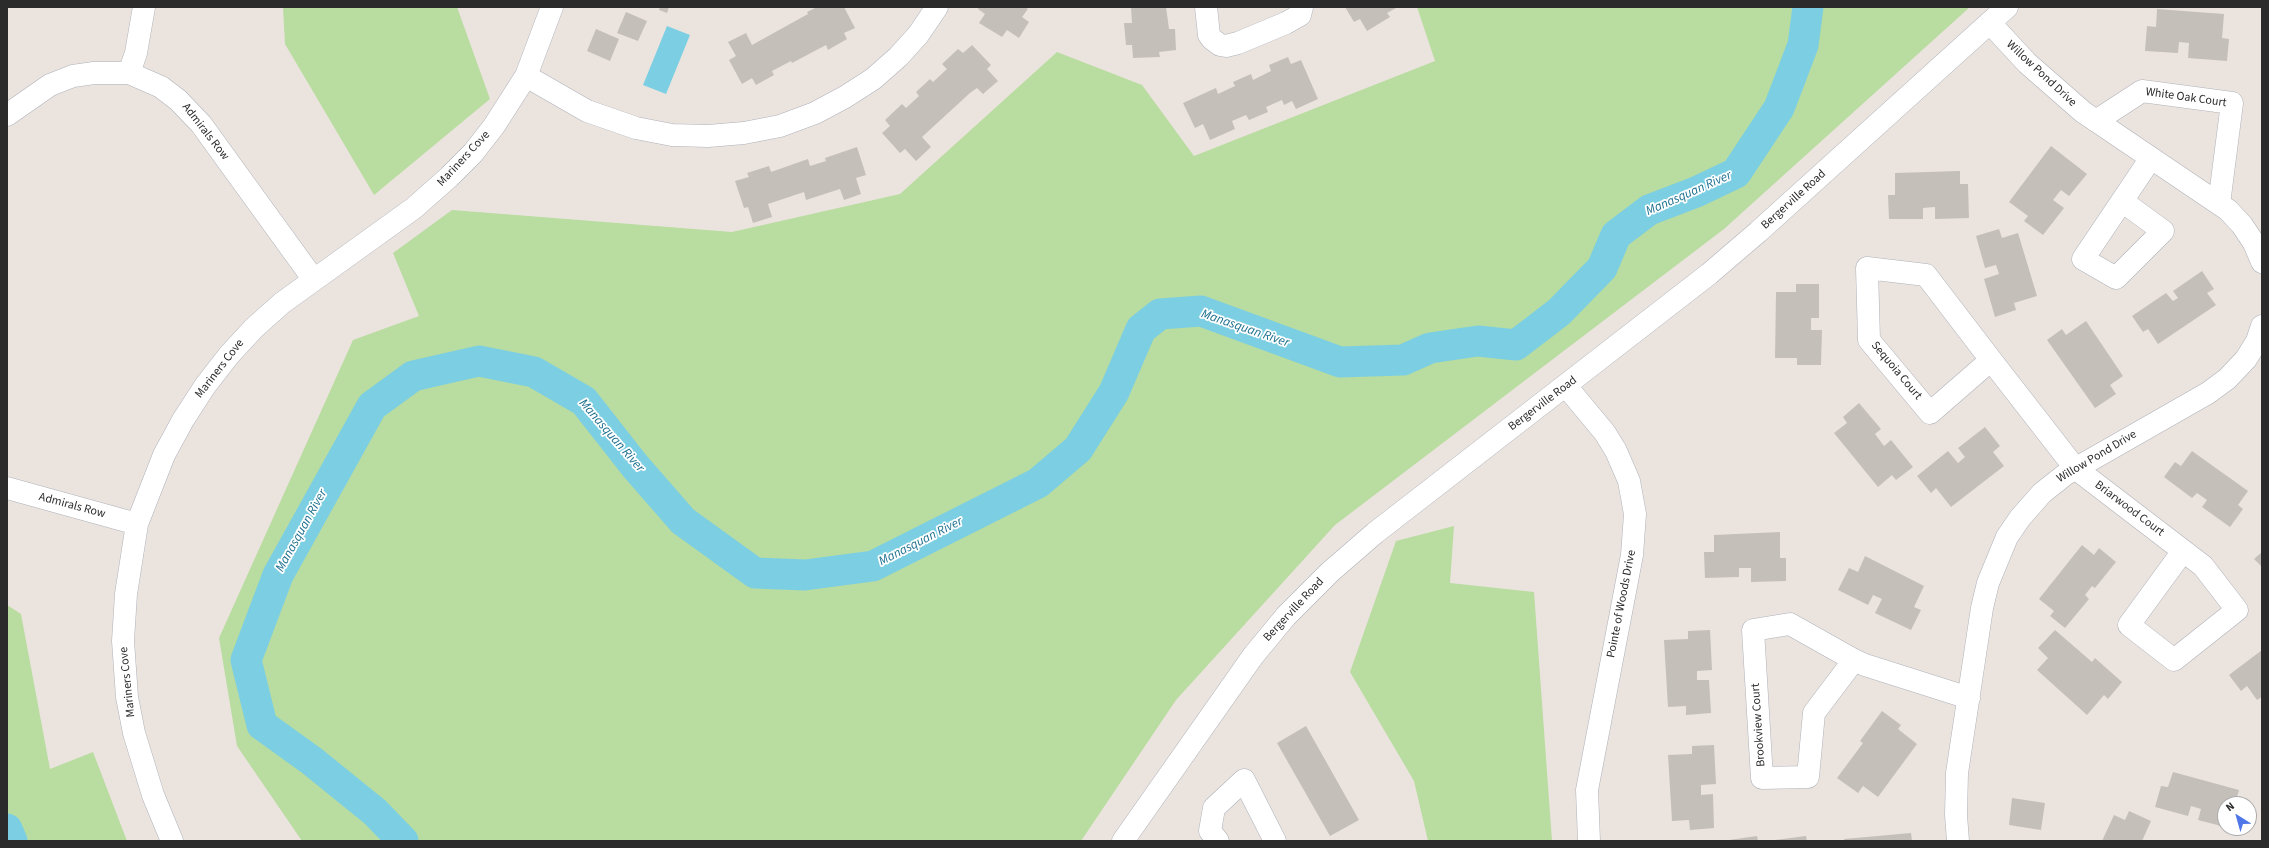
<!DOCTYPE html>
<style>
body{margin:0}
#map{position:relative;width:2269px;height:848px;overflow:hidden;background:#ebe4de;font-family:"Source Sans 3",sans-serif}
canvas{display:block}
.frame{position:absolute;inset:0;border:8px solid #2b2b2b;pointer-events:none}
.north{position:absolute;left:2217px;top:796px;width:40px;height:40px;box-sizing:border-box;background:#fff;border:1px solid #aaa;border-radius:50%;rotate:323deg;font-size:11px;font-weight:700;line-height:16px;text-align:center;color:#2b2b2b}
.north::after{content:'';display:block;margin:auto;width:14px;height:18px;background:#4f77e7;clip-path:polygon(50% 0,100% 100%,50% 72%,0 100%)}
</style>
<div id="map">
<canvas width="2269" height="848"></canvas>
<div class="frame"></div>
<div class="north">N</div>
</div>
<script>
const ctx = document.querySelector('canvas').getContext('2d');
ctx.lineJoin = 'round';
function fill(path, color) { ctx.fillStyle = color; ctx.fill(path, 'evenodd'); }
const shape = rows => new Path2D(rows.map(r => 'M' + r).join(''));
function stroke(path, color, width, dash) { ctx.strokeStyle = color; ctx.lineWidth = width; ctx.lineCap = dash ? 'butt' : 'round'; ctx.setLineDash(dash || []); ctx.stroke(path); }
function label(font, color, halo, rows, align = 'center') {
  ctx.font = font + ' "Source Sans 3",sans-serif'; ctx.lineWidth = 3.5; ctx.setLineDash([]); ctx.textBaseline = 'middle'; ctx.strokeStyle = halo; ctx.fillStyle = color; for (const [text, x, y, turn = 0] of rows) {
    ctx.save(); ctx.translate(x, y); ctx.rotate((+turn || 0) * Math.PI / 180); ctx.textAlign = isNaN(turn) ? turn : align; if (halo) ctx.strokeText(text, 0, 0); ctx.fillText(text, 0, 0); ctx.restore();
  }
}
const green = shape([
 [283,7,457,7,490,99,374,195,285,44],
 [1417,7,1970,7,1724,229,1335,525,1176,700,1081,841,302,841,237,746,219,638,353,340,419,316,393,253,452,210,732,232,900,194,1057,52,1142,85,1194,156,1435,61],
 [1454,526,1450,583,1534,592,1552,841,1428,841,1414,781,1350,672,1396,541],
 [7,605,21,614,50,769,93,752,127,841,7,841]
]);
const water = shape([
 [667,26,690,35,666,94,643,85]
]);
const river = shape([
 [7,829,12,841],
 [403,841,375,812,312,761,262,725,246,660,278,575,372,406,413,376,479,361,534,372,584,401,635,466,683,521,755,573,805,575,873,566,1038,483,1078,449,1114,392,1141,329,1160,314,1201,311,1340,362,1403,360,1430,348,1478,341,1516,345,1559,312,1602,268,1616,235,1649,210,1696,192,1736,173,1779,108,1803,45,1808,7]
]);
const building = shape([
 [660,7,669,7,667,13,659,10],
 [817,7,844,7,855,28,844,33,847,39,828,50,826,45,792,63,791,61,772,71,774,75,756,85,752,78,742,84,729,60,736,56,728,42,746,33,752,45,808,14,807,12],
 [979,7,1025,7,1028,9,1022,17,1029,22,1019,38,1007,30,1002,37,979,23,985,14,978,9],
 [1131,7,1166,7,1169,29,1175,29,1176,50,1159,52,1160,57,1133,58,1132,45,1126,45,1124,23,1132,23],
 [1345,7,1398,7,1387,13,1390,17,1367,31,1360,19,1354,22],
 [2157,9,2224,14,2222,38,2229,39,2227,61,2188,58,2189,43,2179,42,2178,53,2145,51,2147,26,2156,27],
 [626,12,647,21,638,41,617,33],
 [596,29,619,39,610,61,587,51],
 [972,45,991,65,987,69,998,81,983,94,977,88,970,93,922,137,931,147,916,161,905,149,900,153,882,133,890,126,885,120,902,104,906,108,919,96,916,92,930,79,933,82,947,69,942,64,958,49,963,53],
 [1288,57,1291,64,1301,60,1318,99,1296,109,1292,101,1284,105,1282,100,1266,107,1268,112,1249,120,1246,115,1232,121,1235,129,1210,140,1203,124,1195,128,1183,103,1216,88,1218,94,1235,86,1233,82,1251,74,1253,80,1271,71,1269,65],
 [2051,146,2087,174,2069,196,2061,190,2053,200,2064,208,2043,235,2024,221,2028,216,2009,202],
 [857,147,866,175,856,178,861,194,844,200,840,189,806,200,804,192,768,204,772,217,753,223,748,207,744,208,735,181,749,177,747,173,769,166,771,172,808,159,810,166,826,161,825,158],
 [1960,171,1960,184,1968,184,1969,218,1935,219,1935,207,1923,208,1923,219,1889,219,1888,195,1895,195,1895,173],
 [1999,229,2002,238,2018,233,2037,296,2014,303,2016,310,1995,317,1984,279,1999,274,1996,265,1985,268,1976,236],
 [2202,271,2214,289,2207,293,2216,305,2158,344,2148,329,2143,332,2132,316,2166,293,2173,301,2178,298,2173,291],
 [1796,284,1819,284,1819,318,1811,318,1811,330,1822,330,1821,365,1797,365,1797,358,1775,358,1776,292,1796,292],
 [2086,321,2123,376,2110,385,2116,394,2095,408,2047,340,2062,329,2066,335],
 [1859,403,1881,429,1875,434,1884,446,1891,440,1913,467,1896,480,1892,475,1878,487,1834,433,1847,423,1843,417],
 [1985,427,2000,446,1993,452,2004,466,1951,507,1936,488,1931,493,1917,476,1948,451,1958,463,1965,457,1958,448],
 [2192,451,2248,491,2238,505,2243,509,2230,527,2202,507,2207,500,2197,493,2192,498,2164,477,2175,462,2181,466],
 [1780,532,1780,558,1786,558,1786,581,1751,582,1751,568,1739,568,1739,577,1705,578,1704,552,1714,552,1714,535],
 [2082,545,2094,555,2099,548,2116,562,2095,588,2092,586,2085,595,2089,599,2065,628,2050,616,2054,611,2039,599],
 [2262,552,2262,567,2254,559],
 [1865,556,1924,586,1914,607,1921,610,1911,630,1875,613,1882,599,1873,595,1868,605,1838,590,1849,568,1858,572],
 [1710,630,1712,670,1697,671,1697,680,1709,680,1711,713,1686,715,1686,706,1668,707,1664,640,1688,639,1688,631],
 [2055,630,2092,662,2095,658,2122,682,2108,699,2104,695,2087,715,2037,670,2048,658,2038,648],
 [2262,650,2262,697,2257,700,2247,686,2241,691,2229,675],
 [1882,711,1901,725,1898,729,1917,744,1878,797,1863,786,1858,793,1837,778,1863,743,1860,741],
 [1306,726,1359,820,1330,836,1277,743],
 [1714,745,1716,784,1701,785,1701,795,1713,794,1714,828,1690,830,1689,820,1672,821,1668,755,1692,754,1692,746],
 [2173,772,2239,790,2235,804,2225,804,2225,827,2198,820,2201,809,2191,806,2188,816,2155,807,2161,786,2168,787],
 [2012,798,2045,803,2041,830,2009,825],
 [2129,811,2151,821,2142,841,2102,841,2114,815,2125,820],
 [1911,833,1912,841,1845,841,1844,839],
 [1757,836,1758,841,1729,841,1729,840],
 [1806,836,1807,841,1775,841,1775,840]
]);
const minor = shape([
 [1206,7,1209,35,1212,39,1220,45,1226,46,1238,43,1286,23,1300,15,1302,7],
 [1990,23,2027,63,2083,112,2228,210,2242,225,2254,243,2262,262],
 [129,73,136,53,144,7],
 [526,76,587,111,636,128,672,135,708,136,744,133,780,126,815,113,845,97,873,79,898,57,918,35,937,7],
 [7,115,50,85,73,76,94,73,129,73,161,87,178,100,201,124,314,280],
 [2096,121,2142,91,2232,103,2219,204],
 [2122,201,2163,231,2116,278,2083,259,2151,158],
 [1991,360,1930,413,1869,340,1867,268,1926,275,1991,360,2075,468,2203,566,2237,610,2174,660,2129,625,2183,551],
 [1566,386,1605,433,1616,451,1629,481,1635,514,1632,555,1587,790,1589,841],
 [7,488,137,524],
 [1854,660,1814,713,1808,777,1762,778,1753,630,1790,624,1854,660,1865,665,1969,698],
 [172,841,153,795,134,733,127,697,123,641,126,594,137,524,164,455,183,420,205,386,229,355,254,328,282,303,414,208,449,177,473,153,494,126,526,76,552,7],
 [1123,841,1253,656,1286,616,1330,572,1375,533,1709,274,1758,232,2007,7],
 [1218,841,1210,831,1214,808,1244,780,1275,841],
 [1958,841,1956,815,1957,773,1982,608,1988,583,2007,537,2020,518,2042,493,2066,474,2208,393,2227,379,2246,359,2257,341,2262,326]
]);
const streetNames = [
 ["Willow Pond Drive",2041,74,43],
 ["White Oak Court",2186,98,8],
 ["Admirals Row",205,132,52],
 ["Mariners Cove",464,159,-47],
 ["Bergerville Road",1794,200,-42],
 ["Mariners Cove",220,369,-52],
 ["Sequoia Court",1896,371,50],
 ["Bergerville Road",1543,404,-37],
 ["Willow Pond Drive",2097,457,-31],
 ["Admirals Row",72,506,15],
 ["Briarwood Court",2129,509,37],
 ["Pointe of Woods Drive",1622,604,-79],
 ["Bergerville Road",1294,610,-47],
 ["Mariners Cove",128,682,-96],
 ["Brookview Court",1759,725,-94]
];
const waterNames = [
 ["Manasquan River",1689,194,-24],
 ["Manasquan River",1245,329,19],
 ["Manasquan River",611,436,49],
 ["Manasquan River",302,531,-61],
 ["Manasquan River",921,542,-27]
];
fill(green, '#b9dca0');
fill(water, '#7ccfe2');
stroke(river, '#7ccfe2', 31);
fill(building, '#c4bfb9');
stroke(minor, '#aeb1ba', 23);
stroke(minor, '#fff', 22);
label('12px', '#2b2b2b', '#fff', streetNames);
label('italic 13px', '#1b6f8e', '#fff', waterNames);
</script>
